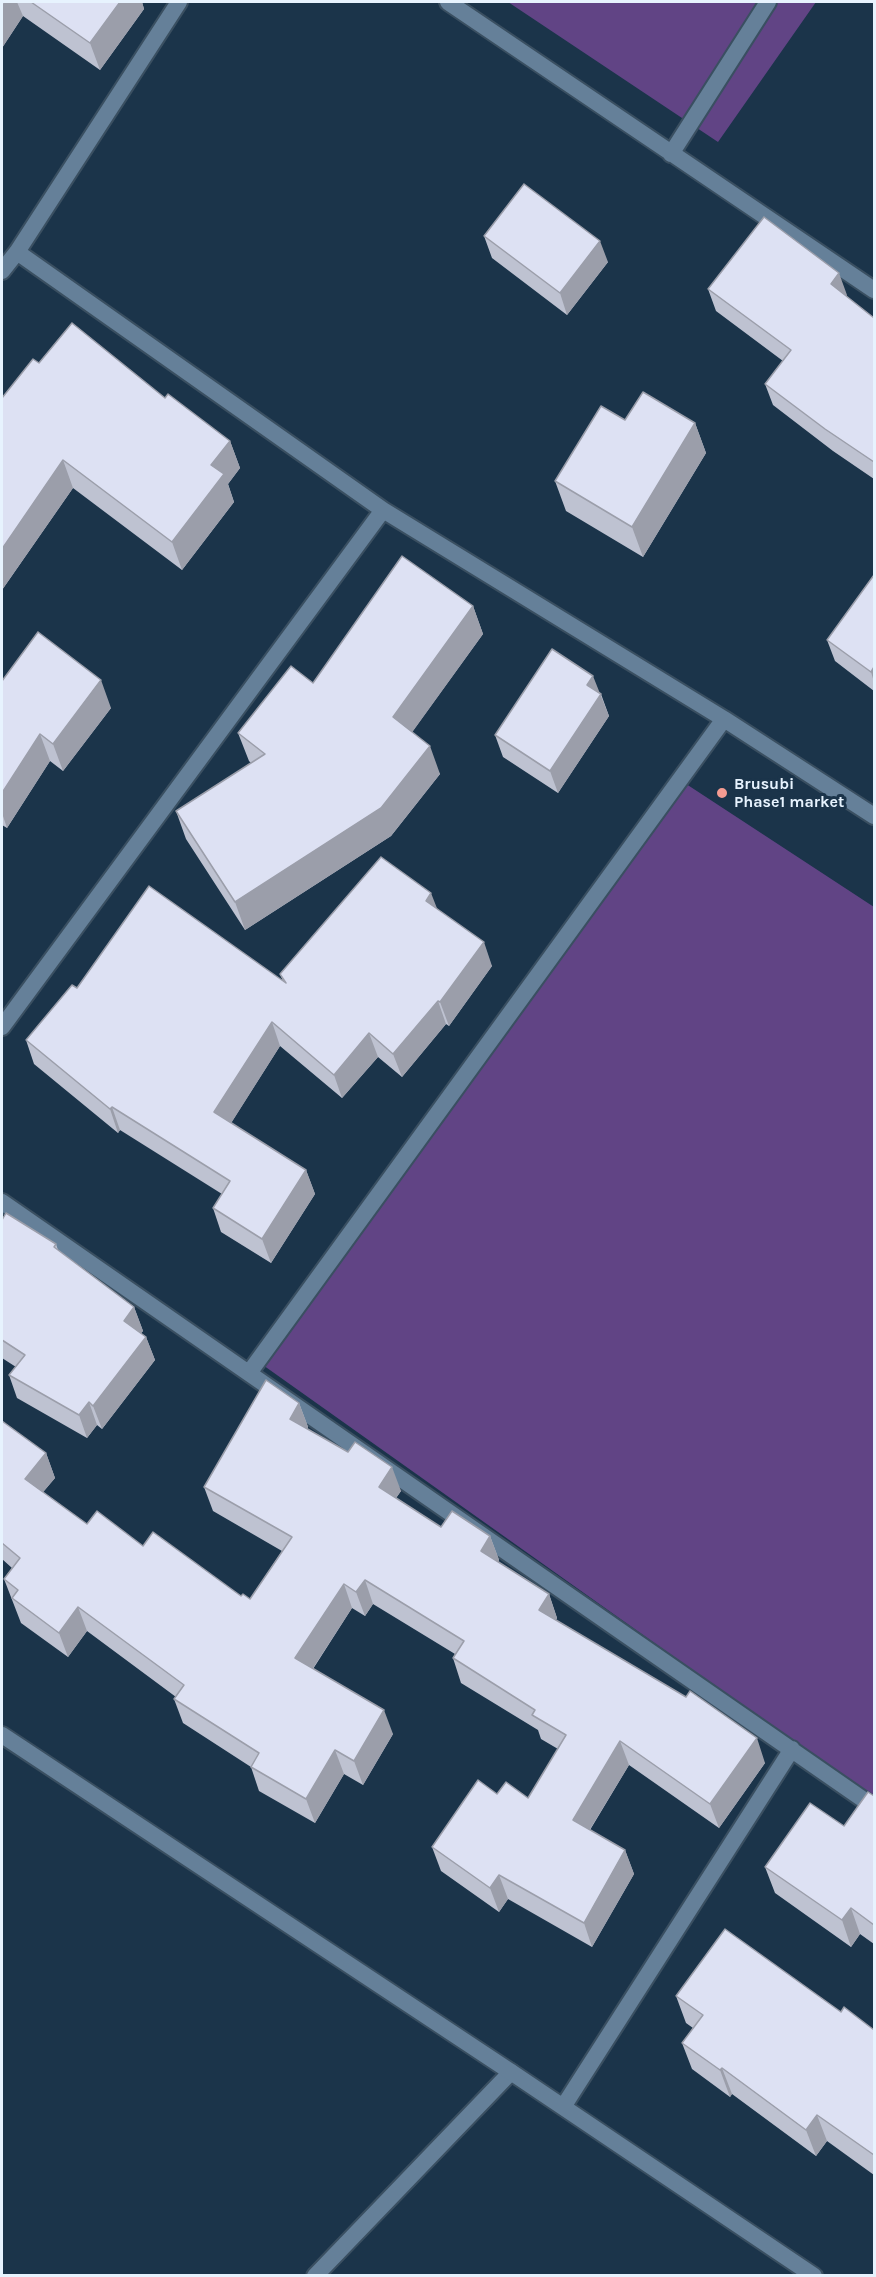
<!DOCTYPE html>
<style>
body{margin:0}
#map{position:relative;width:876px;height:2277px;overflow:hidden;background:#1b344a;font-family:Karla,sans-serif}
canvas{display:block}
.frame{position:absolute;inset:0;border:3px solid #e7f3fe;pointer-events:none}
</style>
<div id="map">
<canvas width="876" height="2277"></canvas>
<div class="frame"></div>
</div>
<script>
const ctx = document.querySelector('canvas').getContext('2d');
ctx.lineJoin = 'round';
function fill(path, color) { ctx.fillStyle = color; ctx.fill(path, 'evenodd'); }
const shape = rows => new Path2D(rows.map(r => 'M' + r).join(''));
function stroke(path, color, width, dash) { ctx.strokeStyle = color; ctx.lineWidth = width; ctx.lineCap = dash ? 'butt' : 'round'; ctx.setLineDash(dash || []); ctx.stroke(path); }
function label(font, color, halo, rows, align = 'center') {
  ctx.font = font + ' Karla,sans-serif'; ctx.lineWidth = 6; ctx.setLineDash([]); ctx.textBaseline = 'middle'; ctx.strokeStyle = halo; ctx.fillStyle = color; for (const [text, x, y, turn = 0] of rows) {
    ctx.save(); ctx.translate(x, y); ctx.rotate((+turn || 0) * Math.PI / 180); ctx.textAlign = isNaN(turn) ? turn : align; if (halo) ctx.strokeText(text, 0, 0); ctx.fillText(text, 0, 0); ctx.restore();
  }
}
const green = shape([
 [508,2,816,2,718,142],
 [677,778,874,907,874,1799,253,1358]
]);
const service = shape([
 [315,2276,511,2072]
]);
const minor = shape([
 [448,2,874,290],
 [671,154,768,2],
 [17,252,383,510,724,719,874,816],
 [2,271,17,252,179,2],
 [2,1027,383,510],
 [2,1202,874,1807],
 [249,1373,724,719],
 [2,1735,511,2072,814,2276],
 [563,2107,792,1749]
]);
const wall = shape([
 [2,2,142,2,144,9,100,70,23,16,2,48],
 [484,236,608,262,567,315,492,258],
 [708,289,847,295,846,296,874,318,874,479,833,451,773,405,765,384,783,361,716,311],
 [39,363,165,398,230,441,240,468,228,484,234,502,182,570,73,488,2,590],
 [625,420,695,423,706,453,643,557,566,511,555,481],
 [874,575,874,691,835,661,827,640],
 [473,606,483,634,412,732,440,774,391,836,245,930,186,839,176,811,251,763,249,761,238,733,313,683],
 [2,681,111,708,63,771,50,761,7,828,2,825],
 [599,693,601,694,609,716,558,793,503,757,495,735],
 [437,909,492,966,449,1026,446,1024,402,1077,378,1057,342,1098,280,1046,231,1123,306,1170,315,1194,271,1263,221,1232,213,1208,222,1194,120,1130,118,1133,34,1064,26,1040,77,988,283,981,280,974],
 [2,1220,56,1244,58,1250,134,1307,143,1331,141,1333,146,1337,155,1360,102,1429,97,1425,87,1438,17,1398,9,1375,16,1367,2,1358],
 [299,1403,308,1427,307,1429,401,1491,396,1498,441,1527,490,1536,499,1560,498,1562,549,1594,557,1618,556,1620,765,1763,719,1828,629,1765,590,1830,625,1850,634,1874,592,1947,508,1899,499,1912,441,1871,432,1847,497,1794,528,1798,558,1749,541,1739,538,1730,461,1683,453,1658,455,1654,373,1604,365,1616,352,1608,313,1669,393,1734,363,1785,344,1774,315,1823,259,1791,251,1767,183,1723,174,1699,176,1697,87,1631,68,1657,21,1623,4,1579,12,1568,2,1559,2,1421,46,1453,55,1478,43,1492,87,1524,143,1546,241,1596,250,1599,282,1551,213,1511,204,1487],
 [874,1796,874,1944,860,1934,851,1947,775,1893,765,1867,844,1826],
 [676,1996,841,2012,874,2030,874,2175,827,2141,816,2156,732,2094,730,2097,692,2069,682,2043,693,2028,686,2023]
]);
const shadedWall = shape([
 [4,2,17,2,23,16,2,48,2,6],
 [120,2,142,2,144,9,100,70,90,43],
 [600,241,608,262,567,315,560,293],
 [839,273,847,295,838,306,831,284],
 [695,423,706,453,643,557,632,527],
 [230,441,240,468,228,484,234,502,182,570,172,542,211,465],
 [63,460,73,488,2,590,2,549],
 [473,606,483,634,403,745,393,717],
 [874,667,874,682,871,672],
 [593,676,609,716,558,793,550,771,587,685],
 [101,680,111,708,63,771,53,744],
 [40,734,50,761,7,828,2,813,2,793],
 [430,746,440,774,391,836,245,930,235,902],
 [431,893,440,916,426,901],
 [484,942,492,966,449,1026,440,1002],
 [438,1001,446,1024,402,1077,393,1054],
 [272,1022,280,1046,223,1136,214,1112],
 [369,1033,378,1057,342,1098,334,1075],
 [112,1107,120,1130,118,1133,110,1109],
 [306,1170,315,1194,271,1263,262,1239],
 [134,1307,143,1331,132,1344,124,1321],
 [146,1337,155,1360,102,1429,93,1406],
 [89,1402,97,1425,87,1438,79,1415],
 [299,1403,308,1427,299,1443,290,1419],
 [46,1453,55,1478,34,1503,25,1479],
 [392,1467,401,1491,387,1511,379,1487],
 [490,1536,499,1560,490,1575,481,1551],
 [365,1580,373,1604,365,1616,356,1592],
 [344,1584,352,1608,304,1682,295,1658],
 [549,1594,557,1618,547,1634,539,1610],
 [78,1607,87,1631,68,1657,59,1633],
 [384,1710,393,1734,363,1785,354,1761],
 [757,1738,765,1763,719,1828,710,1804],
 [620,1741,629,1765,581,1844,573,1820],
 [335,1750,344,1774,315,1823,306,1799],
 [625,1850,634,1874,592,1947,584,1923],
 [499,1875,508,1899,499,1912,490,1888],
 [851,1908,860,1934,851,1947,842,1920],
 [722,2068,732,2094,730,2097,720,2070],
 [817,2115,827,2141,816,2156,806,2130]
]);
const building = shape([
 [31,2,120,2,90,43,31,2],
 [524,184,600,241,560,293,484,236,524,184],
 [764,217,839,273,831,284,874,318,874,462,825,429,765,384,791,350,708,289,764,217],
 [72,323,165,398,168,394,230,441,211,465,224,474,172,542,63,460,2,549,2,398,33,359,39,363,72,323],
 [643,392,695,423,632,527,555,481,601,406,625,420,643,392],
 [402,556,473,606,393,717,430,746,381,808,235,902,176,811,265,754,238,733,291,666,313,683,402,556],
 [874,575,874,667,871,672,827,640,874,575],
 [38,632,101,680,53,744,40,734,2,793,2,681,38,632],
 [552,649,593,676,587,685,601,694,550,771,495,735,552,649],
 [381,857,431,893,426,901,484,942,440,1002,438,1001,393,1054,369,1033,334,1075,272,1022,214,1112,306,1170,262,1239,213,1208,230,1181,112,1107,110,1109,26,1040,72,985,77,988,149,886,286,983,280,974,381,857],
 [6,1213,56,1244,54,1247,134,1307,124,1321,146,1337,93,1406,89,1402,79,1415,9,1375,25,1355,2,1340,2,1220,6,1213],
 [266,1380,299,1403,290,1419,348,1452,355,1442,392,1467,379,1487,441,1527,452,1511,490,1536,481,1551,549,1594,539,1610,686,1697,690,1691,757,1738,710,1804,620,1741,573,1820,625,1850,584,1923,499,1875,490,1888,432,1847,478,1780,497,1794,506,1782,528,1798,566,1735,532,1715,535,1710,453,1658,464,1641,365,1580,356,1592,344,1584,295,1658,384,1710,354,1761,335,1750,306,1799,251,1767,259,1753,174,1699,184,1685,78,1607,59,1633,12,1598,18,1590,4,1579,20,1558,2,1543,2,1421,46,1453,25,1479,87,1524,97,1511,143,1546,153,1532,241,1596,243,1594,250,1599,292,1537,204,1487,266,1380],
 [868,1792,874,1796,874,1925,851,1908,842,1920,765,1867,810,1803,844,1826,868,1792],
 [725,1929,841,2012,844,2007,874,2030,874,2155,817,2115,806,2130,722,2068,720,2070,682,2043,703,2015,676,1996,725,1929]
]);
const markers = [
 [722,793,6,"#f59c92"]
];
const poiNames = [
 ["Brusubi",734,784],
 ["Phase1 market",734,802]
];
fill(green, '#614485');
stroke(service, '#3a4f61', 20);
stroke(minor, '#3a4f61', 20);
stroke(service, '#658099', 16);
stroke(minor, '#658099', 16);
fill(wall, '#bec2d1');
fill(shadedWall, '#9b9eaa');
fill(building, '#dde1f3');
stroke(building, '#9b9eaa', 1.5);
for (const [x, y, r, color] of markers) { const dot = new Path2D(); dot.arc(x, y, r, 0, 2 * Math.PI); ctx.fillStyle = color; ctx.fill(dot); stroke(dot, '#1b344a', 2); }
label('bold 16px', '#e7f3fe', '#1b344a', poiNames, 'left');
</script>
